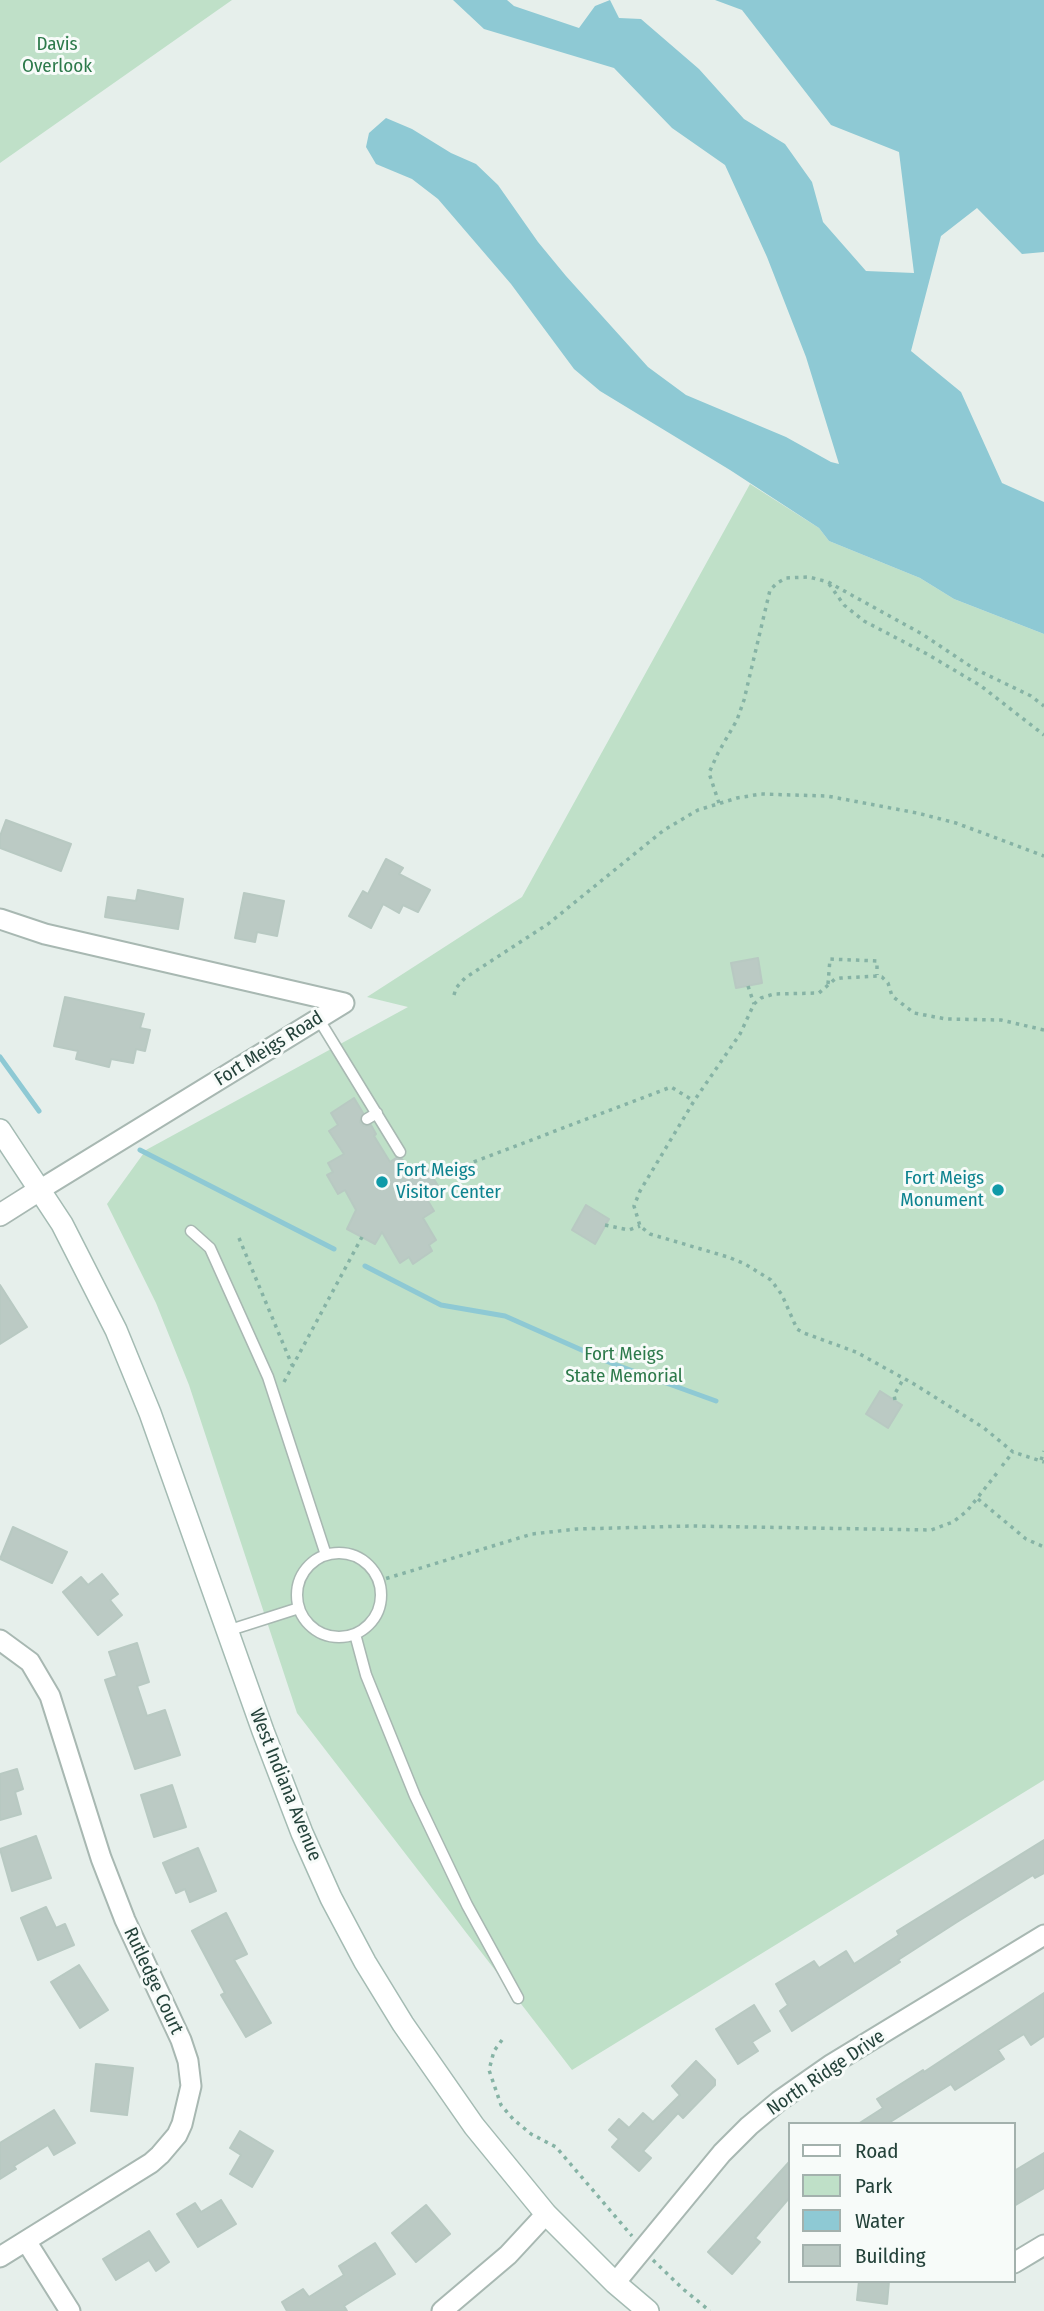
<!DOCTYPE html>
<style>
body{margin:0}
#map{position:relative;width:1044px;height:2311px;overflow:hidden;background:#e6efeb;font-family:"Fira Sans Condensed",sans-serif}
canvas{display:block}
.legend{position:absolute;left:788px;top:2122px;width:228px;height:161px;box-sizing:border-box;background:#f7fbf9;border:2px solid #a3b1ad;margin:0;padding:9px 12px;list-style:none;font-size:21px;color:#24423a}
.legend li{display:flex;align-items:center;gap:14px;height:35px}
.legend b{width:35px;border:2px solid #a3b1ad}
</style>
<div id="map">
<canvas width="1044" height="2311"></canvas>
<ul class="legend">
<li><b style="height:9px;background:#fff"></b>Road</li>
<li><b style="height:19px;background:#bfe0c8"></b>Park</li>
<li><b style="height:19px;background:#8ec9d4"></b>Water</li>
<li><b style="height:19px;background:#bbcac4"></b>Building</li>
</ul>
</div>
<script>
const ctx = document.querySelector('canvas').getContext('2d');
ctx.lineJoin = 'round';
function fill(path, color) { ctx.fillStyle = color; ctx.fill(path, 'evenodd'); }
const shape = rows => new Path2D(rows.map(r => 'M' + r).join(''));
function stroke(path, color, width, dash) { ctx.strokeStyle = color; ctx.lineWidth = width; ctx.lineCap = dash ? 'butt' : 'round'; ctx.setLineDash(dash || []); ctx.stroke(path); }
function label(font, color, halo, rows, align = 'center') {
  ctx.font = font + ' "Fira Sans Condensed",sans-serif'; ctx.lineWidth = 6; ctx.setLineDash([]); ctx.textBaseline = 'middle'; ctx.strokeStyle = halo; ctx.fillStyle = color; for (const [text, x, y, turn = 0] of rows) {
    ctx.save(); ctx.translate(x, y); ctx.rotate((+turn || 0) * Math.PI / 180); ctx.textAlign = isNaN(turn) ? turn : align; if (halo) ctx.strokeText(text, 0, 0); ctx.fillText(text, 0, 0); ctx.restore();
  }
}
const green = shape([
 [0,0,232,0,0,163],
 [750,484,819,528,829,541,920,578,954,599,1044,634,1044,1780,572,2070,297,1713,189,1385,156,1303,107,1204,146,1150,408,1007,367,997,522,897]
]);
const water = shape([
 [453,0,507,0,514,6,579,28,595,6,610,0,619,18,641,19,699,69,744,119,785,144,812,182,823,222,866,271,914,273,899,152,831,125,742,10,715,0,1044,0,1044,252,1022,254,977,208,941,236,911,351,961,392,1002,483,1044,502,1044,634,954,599,920,578,829,541,819,528,730,470,600,391,574,369,511,284,438,199,412,179,376,164,366,147,369,133,386,118,412,129,451,153,476,164,498,185,538,242,566,276,648,367,686,395,786,437,831,462,839,464,806,357,767,257,725,165,672,128,614,68,484,29]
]);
const stream = shape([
 [0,1057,39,1111],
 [140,1150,334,1249],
 [365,1266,441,1305,505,1316,611,1363,716,1401]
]);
const building = shape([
 [6,820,71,844,61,871,0,848,0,836,6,820],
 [386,859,403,868,399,874,430,890,418,912,403,905,399,913,383,904,371,928,349,916,363,891,368,894,386,859],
 [138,890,183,899,178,929,105,917,108,897,136,901,138,890],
 [244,893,284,901,277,936,257,932,255,942,235,938,244,893],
 [758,958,762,983,736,988,731,963,758,958],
 [65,997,144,1014,140,1028,150,1030,145,1051,136,1049,133,1063,111,1059,109,1067,76,1059,78,1051,54,1046,65,997],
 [354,1098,363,1113,360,1122,364,1126,371,1125,376,1134,374,1136,390,1162,396,1158,402,1159,411,1173,425,1165,442,1192,428,1201,434,1211,423,1218,436,1240,429,1245,432,1251,413,1264,409,1257,400,1263,382,1232,375,1244,347,1229,356,1210,345,1190,338,1194,327,1175,333,1172,328,1163,344,1154,329,1131,338,1125,331,1113,354,1098],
 [586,1205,609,1219,595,1244,572,1230,586,1205],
 [0,1285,27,1327,0,1344,0,1285],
 [880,1391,902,1405,888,1428,866,1414,880,1391],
 [13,1527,67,1552,52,1583,0,1559,13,1527],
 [102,1574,118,1594,110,1600,122,1615,98,1635,63,1592,81,1577,88,1585,102,1574],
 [137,1643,149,1682,137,1686,147,1716,165,1710,180,1755,135,1769,105,1680,117,1676,109,1652,137,1643],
 [17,1769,23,1789,15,1792,21,1814,0,1820,0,1774,17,1769],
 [172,1785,186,1827,154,1837,141,1795,172,1785],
 [36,1836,51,1878,12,1891,0,1849,36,1836],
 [1044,1840,1044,1873,1035,1878,1033,1875,957,1922,898,1960,900,1962,792,2031,780,2011,788,2005,776,1984,814,1961,819,1968,846,1951,854,1964,899,1935,897,1931,1044,1840],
 [198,1848,216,1891,190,1902,185,1889,176,1893,163,1863,198,1848],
 [46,1907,56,1928,65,1924,74,1945,38,1960,21,1918,46,1907],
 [226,1913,247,1954,234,1960,271,2023,246,2037,221,1995,225,1993,192,1931,226,1913],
 [79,1965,108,2010,80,2028,51,1982,79,1965],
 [1044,1993,1044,2036,1031,2045,1024,2034,998,2050,1004,2059,955,2090,951,2084,887,2124,858,2124,883,2108,877,2099,923,2070,924,2072,1044,1993],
 [754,2005,770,2031,752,2042,758,2051,738,2064,716,2029,754,2005],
 [696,2061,715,2080,715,2085,683,2118,678,2113,643,2151,651,2158,639,2171,612,2147,619,2139,609,2130,619,2119,629,2128,643,2113,653,2122,680,2095,672,2086,696,2061],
 [96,2064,133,2068,127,2115,91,2111,96,2064],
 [54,2110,75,2143,54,2155,48,2145,14,2166,16,2169,0,2179,0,2143,54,2110],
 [240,2131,273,2151,252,2187,230,2174,241,2155,230,2148,240,2131],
 [1044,2153,1044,2188,1014,2206,1014,2171,1044,2153],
 [790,2161,790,2197,755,2238,760,2242,732,2274,708,2252,790,2161],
 [221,2200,236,2224,198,2247,177,2214,195,2203,201,2212,221,2200],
 [426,2205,450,2234,416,2262,392,2233,426,2205],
 [149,2231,169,2262,156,2271,149,2260,116,2280,103,2259,149,2231],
 [375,2243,395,2274,344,2306,347,2311,287,2311,282,2302,303,2289,309,2297,344,2275,339,2266,375,2243],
 [859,2281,889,2281,887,2304,857,2300,859,2281]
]);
const path = shape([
 [829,584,844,605,864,621,927,654,981,686,1044,735],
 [719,803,709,773,718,753,737,720,744,700,770,590,777,583,786,578,809,577,828,582,922,634,973,668,1031,696,1044,706],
 [828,984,830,959,877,961,877,975],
 [748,986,754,1004],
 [454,995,456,988,465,978,548,924,664,830,698,810,737,798,761,794,827,796,917,813,956,823,1044,856],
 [1044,1030,1001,1020,946,1019,914,1013,892,996,888,983,882,977,877,976,841,978,835,979,819,993,774,994,761,998,754,1004,740,1034,694,1101,640,1191,634,1206,640,1226,650,1234,728,1257,745,1264,771,1280,782,1295,797,1329,804,1333,856,1352,914,1384,984,1428,1013,1452,1044,1462],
 [434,1177,671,1087,694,1101],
 [605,1225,629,1230,640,1226],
 [239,1238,292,1365],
 [284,1382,362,1237],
 [895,1400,894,1395,904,1378],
 [1041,1460,1044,1451],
 [1002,1466,1013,1452],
 [978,1499,1026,1539,1044,1547],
 [378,1581,532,1534,577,1529,690,1526,931,1530,953,1522,967,1511,997,1473],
 [502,2040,494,2051,489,2070,501,2105,513,2119,531,2134,556,2147,632,2236],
 [653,2260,683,2289,710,2311]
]);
const service = shape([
 [318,1018,400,1152],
 [367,1119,377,1113],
 [191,1231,210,1248,268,1377,326,1555],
 '297 1595a42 42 0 1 1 84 0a42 42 0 1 1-84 0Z',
 [227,1631,299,1608],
 [355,1634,366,1675,415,1796,467,1905,518,1998]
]);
const minor = shape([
 [0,919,45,934,344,1003,41,1189],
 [0,1640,30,1662,50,1696,101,1858,125,1920,181,2040,188,2061,191,2086,182,2124,177,2135,160,2155,151,2163,0,2257],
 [26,2241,70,2311],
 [1014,2263,1044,2245],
 [615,2283,722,2153,749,2126,779,2101,832,2064,1044,1935],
 [442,2311,508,2255,546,2214]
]);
const tertiary = shape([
 [0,1215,41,1189]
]);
const secondary = shape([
 [0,1130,62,1224,116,1330,150,1413,263,1731,302,1833,331,1898,365,1962,403,2024,474,2126,546,2214,615,2283,648,2311]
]);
const markers = [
 [382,1182,7,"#0f9aa8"],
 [998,1190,7,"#0f9aa8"]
];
const parkNames = [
 ["Davis",57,45],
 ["Overlook",57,67],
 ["Fort Meigs",624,1355],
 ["State Memorial",624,1377]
];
const streetNames = [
 ["Fort Meigs Road",269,1049,-32],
 ["West Indiana Avenue",285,1785,68],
 ["Rutledge Court",153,1981,65],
 ["North Ridge Drive",826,2073,-34]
];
const cultureNames = [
 ["Fort Meigs",396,1171],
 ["Visitor Center",396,1193],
 ["Fort Meigs",984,1179,"right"],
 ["Monument",984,1201,"right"]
];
fill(green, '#bfe0c8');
fill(water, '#8ec9d4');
stroke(stream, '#8ec9d4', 5);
fill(building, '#bbcac4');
stroke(building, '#b8c9c2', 2);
stroke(service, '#a8b8b2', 13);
stroke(minor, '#a8b8b2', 23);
stroke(tertiary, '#a8b8b2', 24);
stroke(secondary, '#a4bbb3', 24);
stroke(path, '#86b3a5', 3.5, [3.5, 5]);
stroke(service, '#fff', 10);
stroke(minor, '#fff', 19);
stroke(tertiary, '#fff', 21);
stroke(secondary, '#fff', 21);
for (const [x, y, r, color] of markers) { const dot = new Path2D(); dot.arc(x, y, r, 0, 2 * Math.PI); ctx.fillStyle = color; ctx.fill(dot); stroke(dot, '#f7fbf9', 2.5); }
label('19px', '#2d7a4b', '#f7fbf9', parkNames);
label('19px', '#24423a', '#f7fbf9', streetNames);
label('19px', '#0d838f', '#f7fbf9', cultureNames, 'left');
</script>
